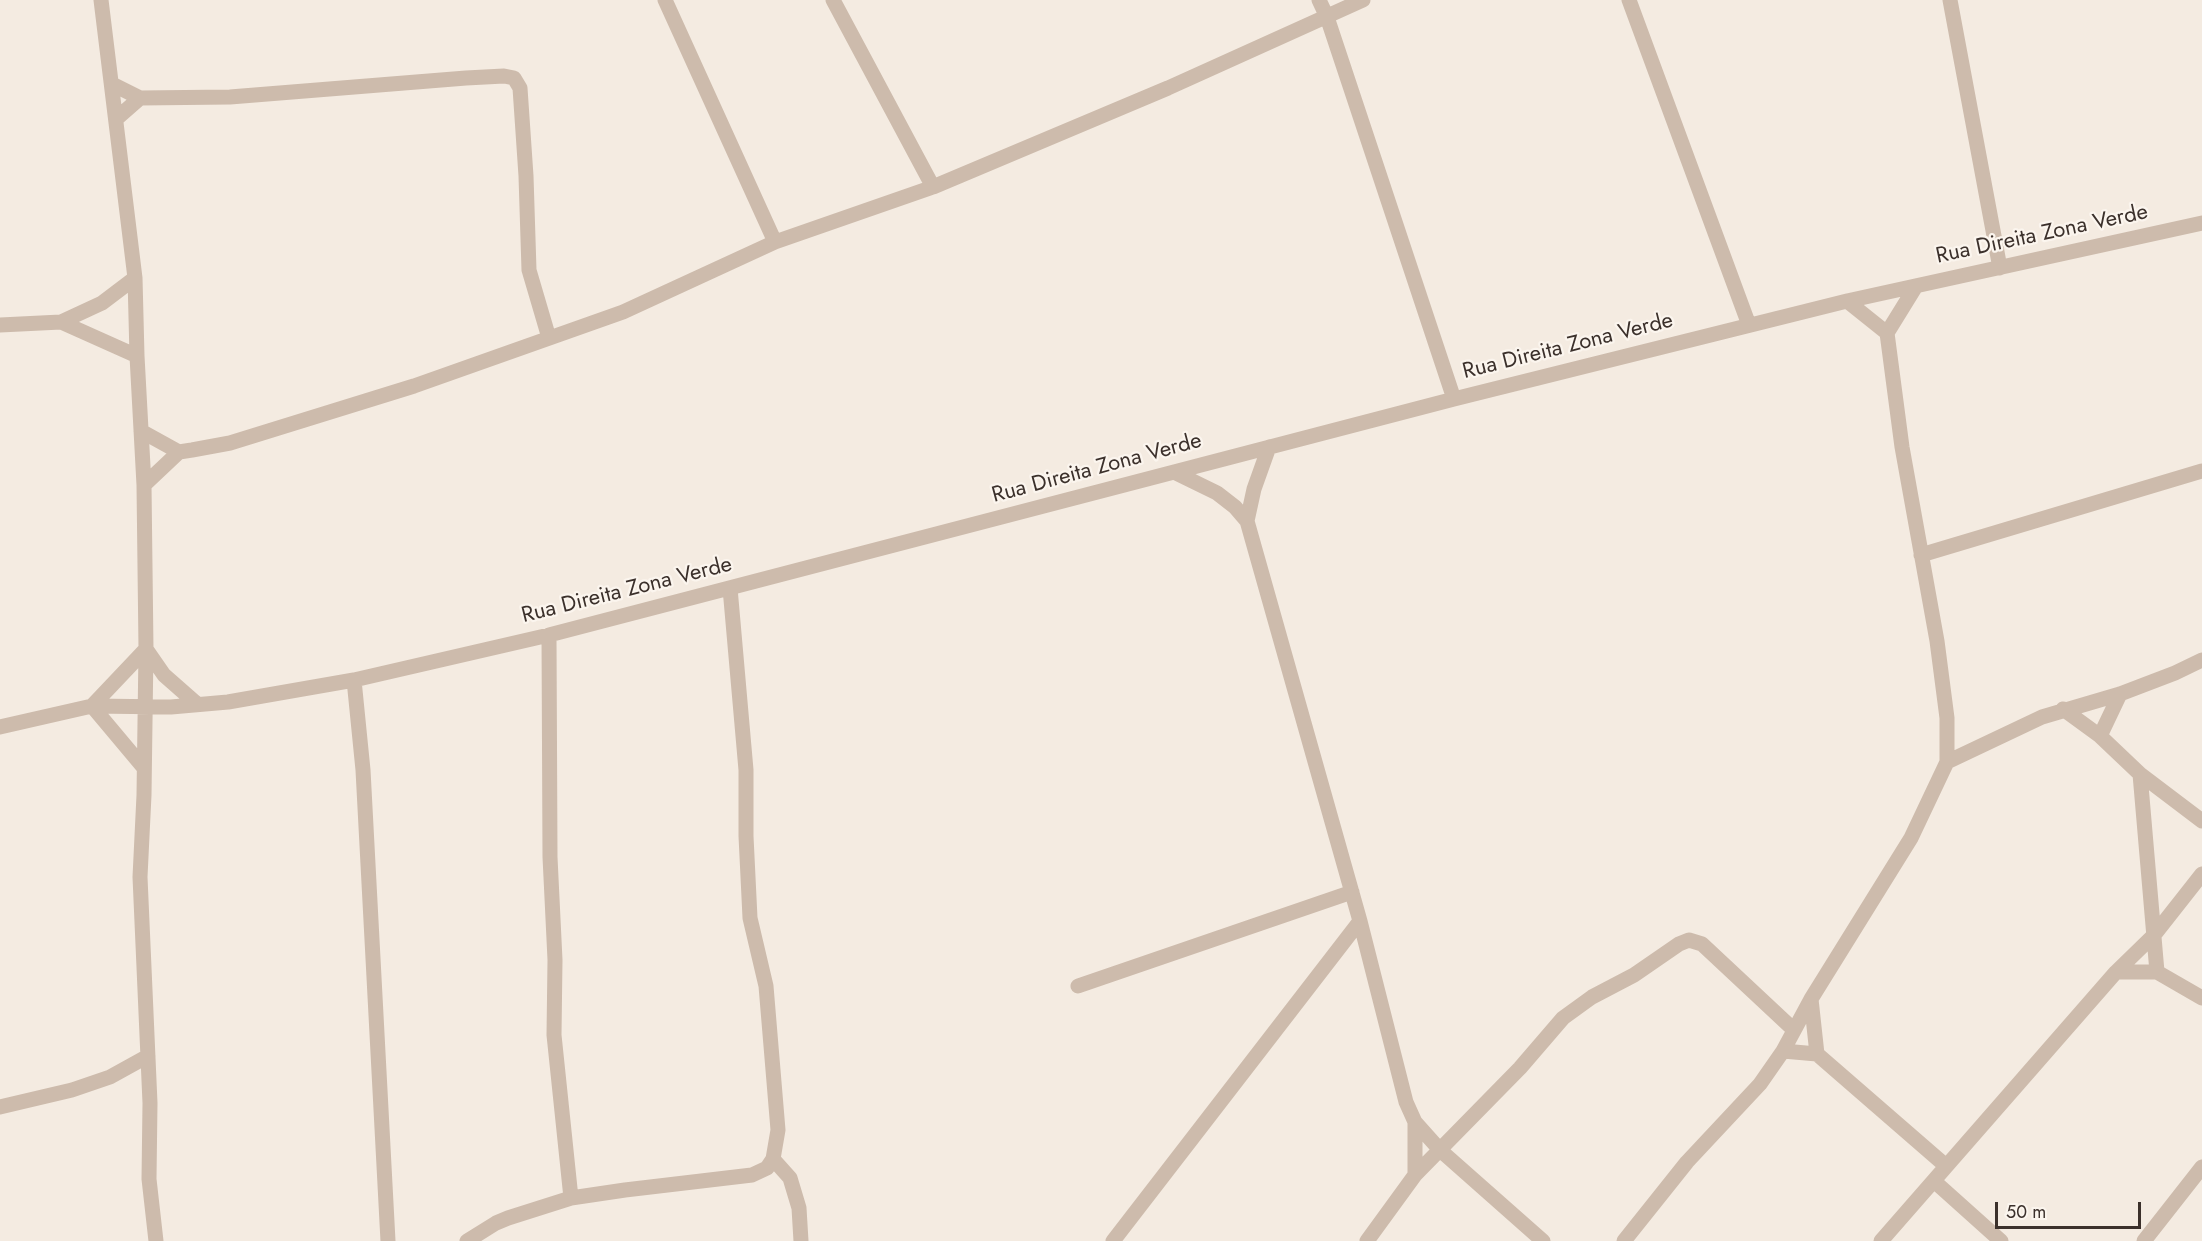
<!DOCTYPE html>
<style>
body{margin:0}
#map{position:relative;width:2202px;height:1241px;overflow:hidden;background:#f4ebe1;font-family:Jost,sans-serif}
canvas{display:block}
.scale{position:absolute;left:1995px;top:1202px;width:146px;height:27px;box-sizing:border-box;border:3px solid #3b302b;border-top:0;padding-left:8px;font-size:18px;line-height:21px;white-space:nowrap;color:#3b302b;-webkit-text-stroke:4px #fbf5ee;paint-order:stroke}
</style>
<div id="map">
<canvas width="2202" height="1241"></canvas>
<div class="scale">50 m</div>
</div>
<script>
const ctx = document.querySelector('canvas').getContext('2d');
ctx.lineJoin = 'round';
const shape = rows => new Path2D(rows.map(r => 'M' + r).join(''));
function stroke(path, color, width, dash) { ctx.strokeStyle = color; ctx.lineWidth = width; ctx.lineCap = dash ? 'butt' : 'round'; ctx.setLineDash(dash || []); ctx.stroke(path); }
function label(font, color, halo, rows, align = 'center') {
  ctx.font = font + ' Jost,sans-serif'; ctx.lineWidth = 4.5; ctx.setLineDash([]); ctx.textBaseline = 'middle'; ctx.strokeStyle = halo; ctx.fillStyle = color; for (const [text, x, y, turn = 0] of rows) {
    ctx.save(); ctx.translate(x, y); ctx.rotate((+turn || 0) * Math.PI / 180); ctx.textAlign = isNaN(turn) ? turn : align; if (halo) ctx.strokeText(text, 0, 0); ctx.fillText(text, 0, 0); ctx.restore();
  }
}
const minor = shape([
 [101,0,135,278,137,356,144,485,146,649,144,795,140,877,150,1103,149,1179,156,1241],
 [665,0,775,242],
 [833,0,933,187],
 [1319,0,1327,17,1454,399],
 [1629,0,1749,325],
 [1950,0,2000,268],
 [112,84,140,98,230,97,466,78,504,76,514,78,520,88,526,176,529,270,549,338],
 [116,119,140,98],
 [1847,301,1887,333],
 [61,322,137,356],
 [0,325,61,322,102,303,135,278],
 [141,431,179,452,192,450,230,443,414,386,623,312,775,242,933,187,1168,88,1363,0],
 [1174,472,1217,493,1235,507,1247,521,1360,921,1406,1102,1415,1122,1440,1150,1543,1241],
 [144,485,179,452],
 [1247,521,1254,489,1269,447],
 [1921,555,2202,471],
 [549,635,550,857,555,960,554,1035,571,1198],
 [354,680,363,770,388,1241],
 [2063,709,2100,736,2140,774,2202,821],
 [0,727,92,706,171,707,228,702,354,680,549,635,1454,399,1847,301,2202,223],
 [2100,736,2120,694],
 [1947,762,2042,717,2120,694,2175,673,2202,660],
 [144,768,92,706,146,649,164,675,197,704],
 [2140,774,2157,972],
 [2116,972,2157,972,2202,998],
 [1078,986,1352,892],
 [1811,999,1817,1054],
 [1783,1051,1817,1054,1946,1166],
 [0,1107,72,1090,110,1077,148,1056],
 [773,1159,790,1178,799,1208,801,1241],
 [1415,1175,1415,1122],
 [1934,1181,2001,1241],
 [467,1241,496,1223,508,1218,571,1198,625,1190,752,1175,767,1168,773,1159,778,1130,766,986,750,918,746,836,746,770,730,588],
 [1113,1241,1360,921],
 [1367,1241,1415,1175,1520,1068,1563,1018,1592,997,1634,975,1679,944,1689,940,1702,944,1794,1030],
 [1624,1241,1687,1162,1760,1084,1783,1051,1811,999,1911,838,1947,762,1947,718,1937,641,1902,447,1887,333,1916,286],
 [1881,1241,2116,972,2154,935,2202,874],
 [2144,1241,2202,1167]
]);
const streetNames = [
 ["Rua Direita Zona Verde",2042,235,-12],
 ["Rua Direita Zona Verde",1568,347,-14],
 ["Rua Direita Zona Verde",1097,469,-15],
 ["Rua Direita Zona Verde",627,591,-14]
];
stroke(minor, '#cdbbac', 15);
label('22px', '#3b302b', '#fbf5ee', streetNames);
</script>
